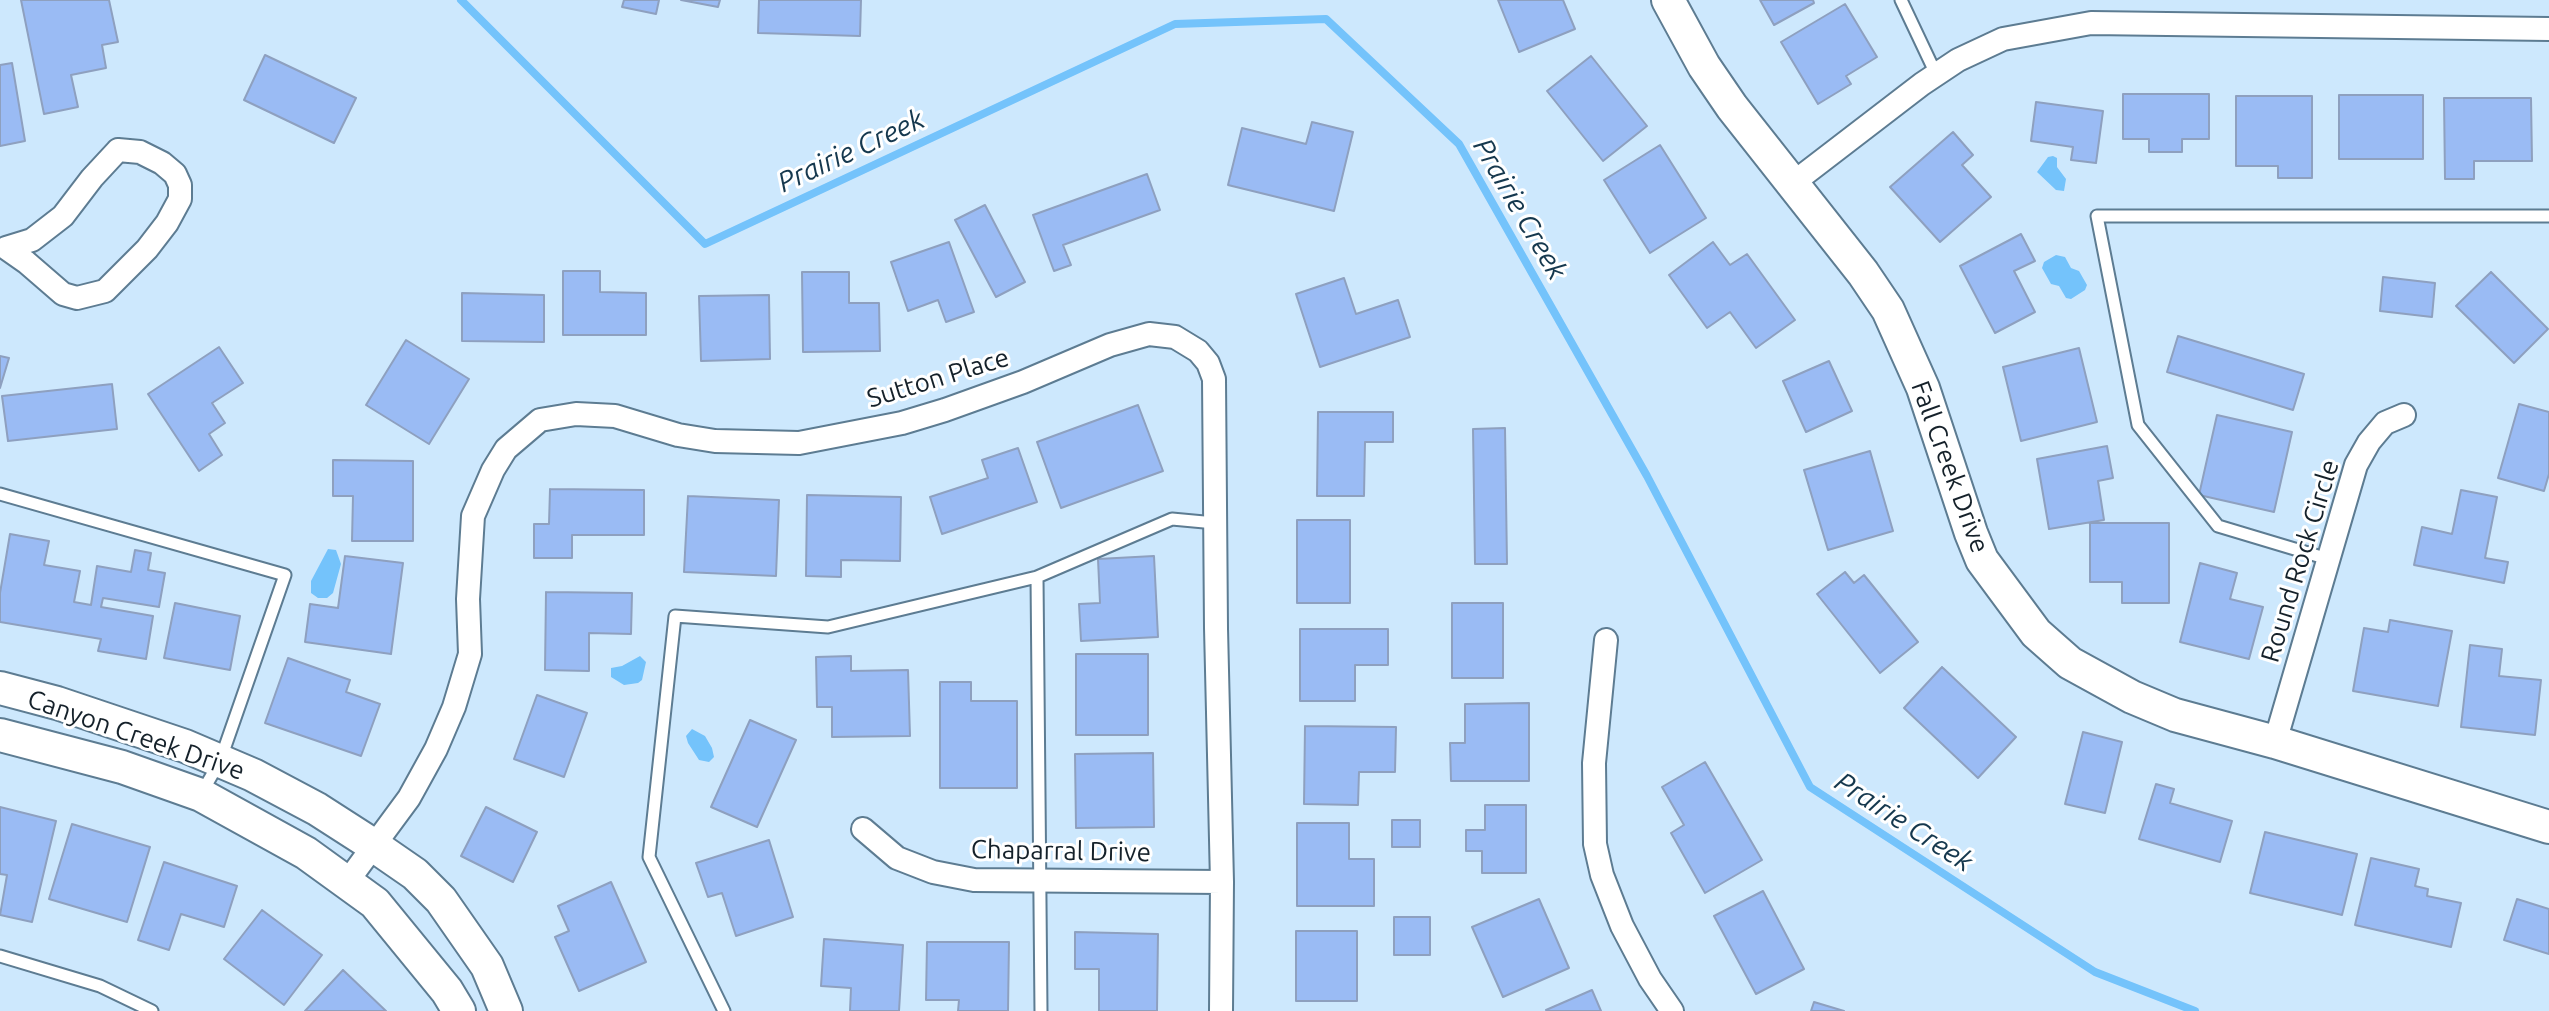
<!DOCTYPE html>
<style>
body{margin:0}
canvas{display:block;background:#cde8fd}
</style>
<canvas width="2549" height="1011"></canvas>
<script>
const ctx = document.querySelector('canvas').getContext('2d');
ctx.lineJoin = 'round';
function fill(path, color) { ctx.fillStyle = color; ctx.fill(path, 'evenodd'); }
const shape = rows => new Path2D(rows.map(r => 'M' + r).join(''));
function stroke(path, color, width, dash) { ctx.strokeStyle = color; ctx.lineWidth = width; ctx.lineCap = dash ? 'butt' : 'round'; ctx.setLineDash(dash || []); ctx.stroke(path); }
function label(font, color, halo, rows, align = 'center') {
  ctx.font = font + ' Ubuntu,sans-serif'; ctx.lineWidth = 6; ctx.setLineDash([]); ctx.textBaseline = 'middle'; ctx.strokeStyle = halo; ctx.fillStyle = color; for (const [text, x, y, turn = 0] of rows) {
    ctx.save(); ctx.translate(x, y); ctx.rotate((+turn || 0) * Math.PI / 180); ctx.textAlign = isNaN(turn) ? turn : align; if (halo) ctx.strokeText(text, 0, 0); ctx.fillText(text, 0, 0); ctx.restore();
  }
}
const water = shape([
 [2053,156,2057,158,2057,167,2066,179,2064,191,2056,190,2037,172,2048,157],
 [2056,255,2065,257,2071,268,2079,271,2087,285,2085,290,2071,299,2066,298,2059,286,2051,284,2042,268,2044,262],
 [328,549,336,550,341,564,333,593,327,598,318,598,311,593,311,581],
 [640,656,646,662,642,680,638,683,624,685,611,677,611,668,622,666],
 [692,729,705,736,712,748,714,757,709,762,699,760,688,743,686,736]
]);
const stream = shape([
 [461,0,705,244,1175,24,1326,19,1459,144,1647,476,1810,787,2095,972,2195,1011]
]);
const building = shape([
 [21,0,109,0,118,42,102,45,106,68,71,75,78,107,44,114,21,0],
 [624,0,659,0,656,14,622,7,624,0],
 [681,0,720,0,718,7,681,0],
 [759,0,861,0,860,36,758,33,759,0],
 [1498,0,1563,0,1575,29,1519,52,1498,0],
 [1760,0,1813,0,1814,3,1774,25,1760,0],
 [1845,4,1877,57,1846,76,1851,84,1818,104,1781,42,1845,4],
 [265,55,356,98,334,143,244,100,265,55],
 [1591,56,1647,126,1603,161,1547,91,1591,56],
 [12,63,25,141,0,146,0,65,12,63],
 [2123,94,2209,94,2209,139,2182,139,2182,152,2149,152,2149,139,2123,139,2123,94],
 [2339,95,2423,95,2423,159,2339,159,2339,95],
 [2236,96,2312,96,2312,178,2278,178,2278,166,2236,166,2236,96],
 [2444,98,2531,98,2532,161,2474,161,2474,179,2445,179,2444,98],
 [2036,102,2103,111,2096,163,2071,160,2073,147,2031,141,2036,102],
 [1312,122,1353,132,1334,211,1228,185,1242,128,1306,144,1312,122],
 [1953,132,1973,155,1962,165,1991,197,1940,242,1890,187,1953,132],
 [1660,145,1706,218,1650,253,1604,180,1660,145],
 [1147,174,1160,210,1063,245,1071,265,1054,271,1033,215,1147,174],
 [985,205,1025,282,996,297,955,220,985,205],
 [2021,234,2035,261,2014,271,2035,312,1995,333,1960,266,2021,234],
 [949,242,974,312,946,322,938,300,908,311,891,262,949,242],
 [1713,242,1730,265,1747,254,1795,320,1756,348,1730,312,1707,328,1669,275,1713,242],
 [563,271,600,271,600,292,646,293,646,335,563,335,563,271],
 [802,272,849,272,849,303,879,303,880,351,803,352,802,272],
 [2491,272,2548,329,2514,363,2456,306,2491,272],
 [2383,277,2435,283,2432,317,2380,311,2383,277],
 [1344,278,1356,314,1398,300,1410,337,1320,367,1296,294,1344,278],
 [462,293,544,295,544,342,462,341,462,293],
 [769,295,770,359,701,361,699,296,769,295],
 [2178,336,2304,374,2293,410,2167,372,2178,336],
 [406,340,469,379,429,444,366,405,406,340],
 [219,347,243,383,212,403,225,423,209,434,222,455,199,471,148,394,219,347],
 [2079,348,2097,422,2021,441,2003,367,2079,348],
 [0,356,9,358,0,388,0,356],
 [1829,361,1852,411,1806,432,1783,381,1829,361],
 [112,384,117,429,8,441,2,396,112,384],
 [2519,404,2549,412,2549,474,2544,491,2498,478,2519,404],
 [1138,405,1163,471,1061,508,1037,442,1138,405],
 [1318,412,1393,412,1393,442,1365,442,1364,496,1317,496,1318,412],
 [2217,415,2292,432,2274,512,2199,495,2217,415],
 [1505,428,1507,564,1475,564,1473,429,1505,428],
 [2107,446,2113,478,2098,481,2104,520,2049,529,2037,459,2107,446],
 [1018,448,1037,502,942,534,930,497,988,478,982,460,1018,448],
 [1870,451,1893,531,1828,550,1804,470,1870,451],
 [333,460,413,461,413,541,352,541,353,496,333,496,333,460],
 [550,489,644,490,644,535,572,535,572,558,534,558,534,524,549,524,550,489],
 [2461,490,2497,497,2485,558,2508,562,2504,583,2414,565,2422,527,2452,534,2461,490],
 [807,495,901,497,900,561,841,560,841,577,806,576,807,495],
 [688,496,779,500,776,576,684,572,688,496],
 [1297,520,1350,520,1350,603,1297,603,1297,520],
 [2090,523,2169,523,2169,603,2122,603,2122,582,2090,582,2090,523],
 [10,534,49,541,44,565,80,571,74,602,91,605,97,566,131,572,135,550,151,553,148,570,165,573,159,607,103,598,101,607,153,616,146,659,98,651,101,639,0,622,0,593,10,534],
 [345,556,403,563,391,654,305,642,310,604,338,608,345,556],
 [1154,556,1158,637,1081,641,1079,604,1100,603,1098,559,1154,556],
 [2200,563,2237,573,2230,599,2263,607,2249,659,2180,642,2200,563],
 [1845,572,1854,583,1864,575,1918,642,1880,673,1817,594,1845,572],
 [546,592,632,593,631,634,589,633,589,671,545,670,546,592],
 [175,603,240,616,230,670,164,658,175,603],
 [1452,603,1503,603,1503,678,1452,678,1452,603],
 [2390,620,2452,631,2438,706,2353,691,2364,628,2388,632,2390,620],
 [1300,629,1388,629,1388,665,1355,665,1355,701,1300,701,1300,629],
 [2470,645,2502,649,2499,676,2541,680,2535,735,2461,727,2470,645],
 [1076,654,1148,654,1148,735,1076,735,1076,654],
 [851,656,851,671,908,670,910,736,832,737,832,707,817,707,816,657,851,656],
 [288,658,350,680,346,692,380,704,361,756,265,723,288,658],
 [1942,667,2016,737,1978,778,1904,708,1942,667],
 [940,682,971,682,971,701,1017,701,1017,788,940,788,940,682],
 [537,695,587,713,564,777,514,759,537,695],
 [1529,703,1529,781,1451,781,1450,743,1465,743,1465,704,1529,703],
 [750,720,796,740,757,827,711,807,750,720],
 [1305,726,1396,727,1395,772,1359,772,1358,805,1304,804,1305,726],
 [2083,732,2122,742,2105,813,2065,804,2083,732],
 [1153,753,1154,827,1076,828,1075,754,1153,753],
 [1705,762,1762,860,1705,893,1671,833,1684,825,1662,787,1705,762],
 [2156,784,2174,789,2170,803,2232,821,2220,862,2139,839,2156,784],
 [1485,805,1526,805,1526,873,1482,873,1482,851,1466,851,1466,830,1485,830,1485,805],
 [0,807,56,821,32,922,0,915,7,875,0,874,0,807],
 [486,807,537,832,513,882,461,856,486,807],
 [1392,820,1420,820,1420,847,1392,847,1392,820],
 [1297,823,1349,823,1349,859,1374,859,1374,906,1297,906,1297,823],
 [72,824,150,847,127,922,49,899,72,824],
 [2265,832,2357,854,2342,915,2250,893,2265,832],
 [769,840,793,917,736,936,722,893,708,897,696,863,769,840],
 [2371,858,2419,869,2415,886,2428,889,2427,896,2461,903,2451,947,2355,925,2371,858],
 [164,862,237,886,224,927,181,914,169,950,138,940,164,862],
 [611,882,646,962,579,991,555,937,569,931,558,906,611,882],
 [1763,891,1804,969,1756,994,1714,916,1763,891],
 [1539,899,1569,968,1503,997,1472,927,1539,899],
 [2517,899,2549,909,2549,954,2504,940,2517,899],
 [262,910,322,955,284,1005,224,959,262,910],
 [1394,917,1430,917,1430,955,1394,955,1394,917],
 [1296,931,1357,931,1357,1001,1296,1001,1296,931],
 [1075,932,1158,934,1157,1011,1099,1011,1099,969,1075,969,1075,932],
 [824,939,903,945,899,1011,850,1011,851,988,821,986,824,939],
 [927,942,1009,942,1008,1011,958,1011,959,1000,926,1000,927,942],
 [343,970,386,1011,305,1011,343,970],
 [1592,990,1601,1011,1547,1011,1546,1010,1592,990],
 [1814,1002,1844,1011,1811,1011,1814,1002]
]);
const lane = shape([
 [1901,0,1936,74],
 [0,494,285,575,220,761,201,794],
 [2328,559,2218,526,2138,425,2097,216,2549,216],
 [1037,577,1041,1011],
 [0,956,100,986,152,1011],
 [724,1011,649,857,675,616,828,627,1037,577,1172,519,1215,523]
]);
const street = shape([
 [118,150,140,152,162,163,175,174,180,185,180,199,167,223,147,249,105,291,77,298,63,294,26,262,6,248,32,240,63,216,92,178,118,150],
 [1793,183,1922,84,1958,60,2003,39,2091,23,2549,29],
 [1606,640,1594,763,1595,844,1602,875,1622,926,1650,979,1672,1011],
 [2275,742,2356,465,2369,442,2385,423,2404,415],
 [863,829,897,858,933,872,974,880,1222,882],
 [347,882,409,798,436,749,454,707,470,654,468,599,473,516,493,470,506,449,540,420,576,414,615,416,678,435,715,441,799,443,902,423,945,410,1023,382,1110,345,1149,334,1175,337,1198,351,1208,363,1214,379,1216,628,1222,882,1221,1011]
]);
const secondary = shape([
 [1668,0,1704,66,1732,107,1863,273,1888,310,1923,388,1971,533,1982,560,2036,633,2070,663,2132,697,2175,715,2275,742,2549,827],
 [0,688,57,703,185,746,253,775,317,809,373,845,415,874,441,900,487,966,506,1011],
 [0,735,122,767,201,795,306,853,375,903,447,991,459,1011]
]);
const streetNames = [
 ["Sutton Place",938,378,-17],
 ["Fall Creek Drive",1950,467,70],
 ["Round Rock Circle",2300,561,-73],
 ["Canyon Creek Drive",136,735,19],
 ["Chaparral Drive",1061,851,1]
];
const waterNames = [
 ["Prairie Creek",851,151,-25],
 ["Prairie Creek",1520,209,60],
 ["Prairie Creek",1904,822,33]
];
fill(water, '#74c3fb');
stroke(stream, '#74c3fb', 8);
fill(building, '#9abbf4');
stroke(building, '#8ea0bf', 2);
stroke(lane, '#5d7c92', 15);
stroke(street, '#5d7c92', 26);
stroke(secondary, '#5d7c92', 36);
stroke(lane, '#fff', 11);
stroke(street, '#fff', 22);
stroke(secondary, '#fff', 32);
label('26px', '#15212a', '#fff', streetNames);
label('italic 28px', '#15384e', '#fff', waterNames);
</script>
